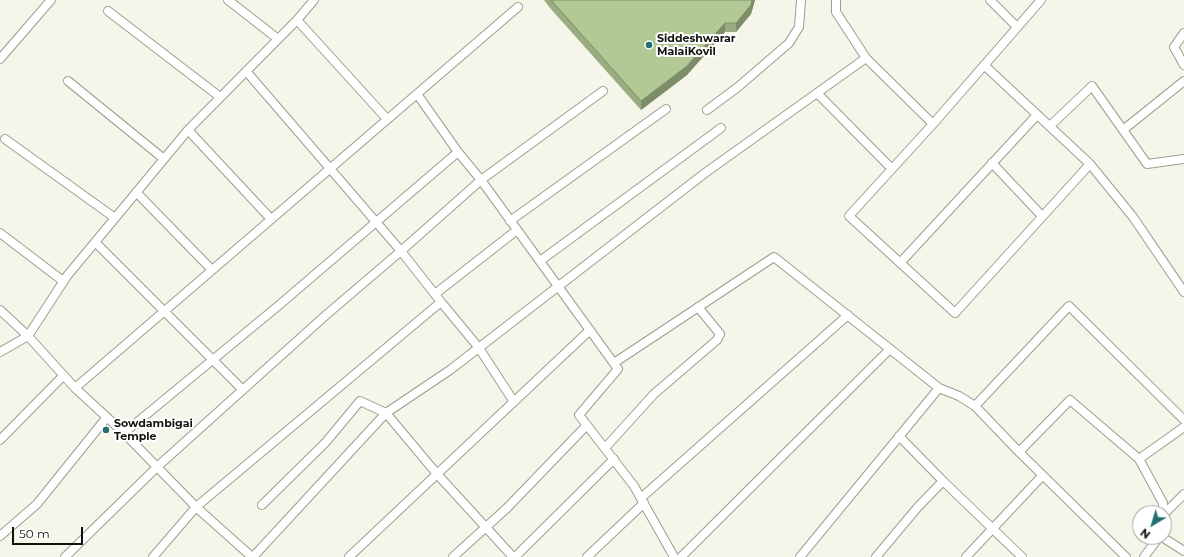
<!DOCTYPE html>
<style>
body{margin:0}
#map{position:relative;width:1184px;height:557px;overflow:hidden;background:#f5f6e9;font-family:Montserrat,sans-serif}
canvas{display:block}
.north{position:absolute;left:1132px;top:505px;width:40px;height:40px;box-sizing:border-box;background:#fff;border:1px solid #a0a09e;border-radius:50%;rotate:218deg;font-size:11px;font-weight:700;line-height:16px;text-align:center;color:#12120d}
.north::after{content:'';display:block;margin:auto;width:14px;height:18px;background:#236e74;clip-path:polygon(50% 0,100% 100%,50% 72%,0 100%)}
.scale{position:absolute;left:12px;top:527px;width:71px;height:18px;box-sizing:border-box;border:2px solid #12120d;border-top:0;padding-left:5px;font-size:12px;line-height:14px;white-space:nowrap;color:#12120d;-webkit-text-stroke:3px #fff;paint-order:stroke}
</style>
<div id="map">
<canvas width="1184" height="557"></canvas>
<div class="north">N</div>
<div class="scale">50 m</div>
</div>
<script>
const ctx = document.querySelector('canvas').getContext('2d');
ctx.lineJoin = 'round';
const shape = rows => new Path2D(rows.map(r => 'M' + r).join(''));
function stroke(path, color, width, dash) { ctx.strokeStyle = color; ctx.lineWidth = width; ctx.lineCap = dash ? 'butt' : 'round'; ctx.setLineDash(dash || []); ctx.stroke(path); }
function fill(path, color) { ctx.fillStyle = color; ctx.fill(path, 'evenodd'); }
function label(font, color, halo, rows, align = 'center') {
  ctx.font = font + ' Montserrat,sans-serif'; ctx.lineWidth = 4; ctx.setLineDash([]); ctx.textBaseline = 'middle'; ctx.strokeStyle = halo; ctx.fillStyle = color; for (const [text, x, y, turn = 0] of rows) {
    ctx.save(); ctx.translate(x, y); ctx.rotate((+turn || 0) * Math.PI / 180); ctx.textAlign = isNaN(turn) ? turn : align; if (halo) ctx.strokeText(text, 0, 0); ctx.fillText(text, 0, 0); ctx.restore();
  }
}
const street = shape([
 [228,0,278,39],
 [836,0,836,12,866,58],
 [990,0,1017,27],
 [108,11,220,97],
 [297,20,387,119],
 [1184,33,1174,47,1184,65],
 [0,59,51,0],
 [984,65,1090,164,1133,217,1184,292],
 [246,71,401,251,481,180,618,369,579,415,634,486,674,557],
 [68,81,164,159],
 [817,93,892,169],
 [417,94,458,152],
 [707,110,738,87,789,43,799,27,801,0],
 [933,124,849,216,955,313,1090,164],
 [1050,126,1092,86,1147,164,1184,159],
 [188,130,271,219],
 [1123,130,1184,81],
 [5,139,115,218],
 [992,163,1042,216],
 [136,192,212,270],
 [510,221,666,109],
 [0,233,63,281],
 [95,242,243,390],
 [540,261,721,128],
 [900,263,1037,115],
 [435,294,517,230],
 [0,310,28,336,0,352],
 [890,349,939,388,959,396,975,406,1069,306,1184,420],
 [614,363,774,257,890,349,681,557],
 [75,388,518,7],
 [975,406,1019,452,1070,400,1139,459,1184,427],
 [124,433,278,306,458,152,481,180,603,91],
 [899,436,943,481],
 [0,440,63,376],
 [605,448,654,394,717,340,720,334,698,307],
 [1019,452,1126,557],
 [1139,459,1163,503,1163,513],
 [641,498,848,315],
 [262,505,326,442,360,401,386,413,450,370,705,173,866,58,933,124,1041,0],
 [1164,514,1184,494],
 [0,536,37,504,107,417],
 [1162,537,1184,551],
 [65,557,157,467,326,315,401,251,441,302],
 [153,557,196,507,441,302,479,348,514,402],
 [252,557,196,507,124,433,75,388,28,336,67,276,188,130,297,20,314,0],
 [253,557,386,413,437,474,513,557],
 [349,557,590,330],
 [453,557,507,508,587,425],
 [515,557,614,459],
 [587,557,644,503],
 [800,557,939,388],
 [876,557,917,508,943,481,1022,557],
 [966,557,1042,476],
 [1144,557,1159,537]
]);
const wall = shape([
 [544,0,755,0,751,14,736,32,725,32,687,75,641,110,550,8]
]);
const shadedWall = shape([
 [752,0,755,0,751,14,736,32,736,23],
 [725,23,725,32,687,75,641,110,641,101]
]);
const building = shape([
 [551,0,752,0,751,5,736,23,725,23,687,66,641,101,551,0]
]);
const markers = [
 [649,45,4,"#236e74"],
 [106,430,4,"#236e74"]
];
const poiNames = [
 ["Siddeshwarar",657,39],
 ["MalaiKovil",657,52],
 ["Sowdambigai",114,424],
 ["Temple",114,437]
];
stroke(street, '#9d9d91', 10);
stroke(street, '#fff', 8);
fill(wall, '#99ad80');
fill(shadedWall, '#7d8d68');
fill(building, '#b2c995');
stroke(building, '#7d8d68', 1);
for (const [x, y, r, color] of markers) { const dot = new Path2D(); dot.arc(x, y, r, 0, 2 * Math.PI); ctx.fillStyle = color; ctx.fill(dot); stroke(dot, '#fff', 1.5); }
label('bold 11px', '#12120d', '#fff', poiNames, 'left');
</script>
